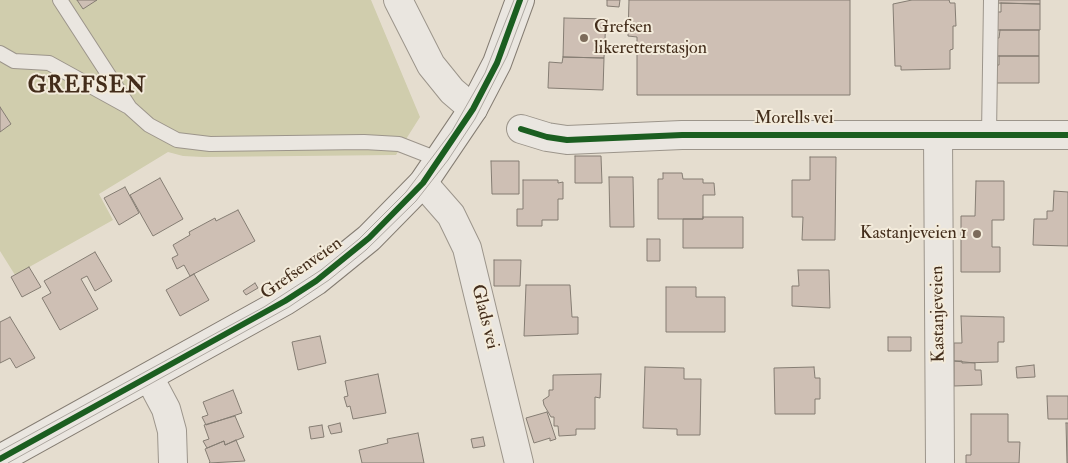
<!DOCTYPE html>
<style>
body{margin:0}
canvas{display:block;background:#e5ddcf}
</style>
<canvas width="1068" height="463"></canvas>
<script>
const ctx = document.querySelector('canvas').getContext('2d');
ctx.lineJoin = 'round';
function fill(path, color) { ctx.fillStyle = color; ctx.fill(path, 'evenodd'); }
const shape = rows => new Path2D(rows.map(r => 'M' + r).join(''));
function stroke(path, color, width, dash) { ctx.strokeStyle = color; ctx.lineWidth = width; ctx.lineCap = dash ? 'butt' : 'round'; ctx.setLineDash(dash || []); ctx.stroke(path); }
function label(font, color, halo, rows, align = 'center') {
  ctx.font = font + ' "IM FELL Double Pica",serif'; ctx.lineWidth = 4; ctx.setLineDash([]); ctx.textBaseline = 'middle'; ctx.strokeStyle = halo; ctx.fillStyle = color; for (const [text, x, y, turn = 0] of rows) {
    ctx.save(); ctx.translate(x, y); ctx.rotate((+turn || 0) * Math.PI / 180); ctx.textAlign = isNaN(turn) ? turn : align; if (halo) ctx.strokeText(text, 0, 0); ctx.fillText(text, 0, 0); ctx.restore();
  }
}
const green = shape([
 [0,0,371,0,420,117,396,155,203,157,183,156,168,152,99,194,113,220,15,275,0,251]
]);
const building = shape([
 [77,0,97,0,83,9,77,0],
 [607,0,620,0,619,7,607,6,607,0],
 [629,0,850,0,850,95,637,95,637,37,628,36,629,0],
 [949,0,950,3,955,3,956,26,953,26,953,49,950,50,950,69,901,70,901,66,895,66,893,4,912,0,949,0],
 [995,0,1040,0,1040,4,995,3,995,0],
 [1001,3,1040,4,1040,30,995,30,995,12,1001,12,1001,3],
 [564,18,606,19,604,58,563,57,564,18],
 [1000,30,1039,30,1039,56,994,56,993,38,999,38,1000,30],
 [999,56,1039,56,1039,83,993,83,993,65,999,65,999,56],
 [563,57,604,58,603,90,548,88,549,62,562,63,563,57],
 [0,107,11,124,0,132,0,107],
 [575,156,601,156,602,183,575,183,575,156],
 [810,157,836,157,835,240,802,240,803,217,792,217,792,180,810,180,810,157],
 [491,161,519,161,519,194,492,194,491,161],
 [663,173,682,173,683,179,703,179,703,183,714,183,715,195,703,195,703,219,658,219,658,179,663,179,663,173],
 [609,177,633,177,634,227,610,227,609,177],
 [160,178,183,219,153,236,130,195,160,178],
 [523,180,558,180,558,183,563,182,563,199,558,199,558,220,542,220,542,226,517,226,517,209,523,209,523,180],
 [976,181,1004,181,1004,220,992,220,992,247,1000,247,1000,272,961,272,961,216,975,216,976,181],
 [125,187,139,213,119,225,104,198,125,187],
 [1054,191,1068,192,1068,246,1033,245,1034,219,1047,219,1047,211,1053,211,1054,191],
 [238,210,255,241,190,276,184,265,177,269,172,258,178,255,173,245,190,235,189,232,215,218,216,221,238,210],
 [703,217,743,217,743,248,683,248,683,219,703,219,703,217],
 [647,239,660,239,660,261,647,261,647,239],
 [95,252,112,281,95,291,87,276,81,279,98,309,60,330,42,298,51,293,44,281,95,252],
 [494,260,521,260,520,286,494,286,494,260],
 [29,267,41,287,22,297,11,277,29,267],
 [798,270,829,270,830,308,792,306,792,286,799,286,798,270],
 [194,274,209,300,180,316,166,290,194,274],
 [255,283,258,288,246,295,243,291,255,283],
 [526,285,570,285,572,317,578,317,578,334,524,336,526,285],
 [666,287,696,287,696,297,725,297,725,332,666,332,666,287],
 [961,316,1004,317,1004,342,998,342,998,362,962,363,962,361,954,361,954,343,962,343,961,316],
 [10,317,35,358,16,368,10,358,0,363,0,322,10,317],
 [320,336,326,363,298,370,292,342,320,336],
 [888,337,911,337,911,351,888,351,888,337],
 [954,361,975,363,975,370,981,370,982,385,954,386,954,361],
 [1034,365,1035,377,1017,378,1016,367,1034,365],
 [645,367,684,368,684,379,701,379,700,435,677,435,677,429,643,428,645,367],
 [814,367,815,378,820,378,820,399,815,399,815,414,775,414,774,368,814,367],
 [378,374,386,413,353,419,350,406,347,407,344,397,348,396,345,381,378,374],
 [601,374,600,398,595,397,595,429,576,429,576,435,559,436,558,426,554,426,554,417,551,417,544,405,543,400,549,396,549,390,553,390,553,375,601,374],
 [233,390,242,413,206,425,202,417,208,415,203,402,233,390],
 [1047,396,1068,396,1068,419,1048,419,1047,396],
 [547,412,556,439,550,441,550,438,534,443,526,418,547,412],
 [971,414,1008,414,1008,442,1020,442,1019,463,966,463,966,455,971,455,971,414],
 [235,416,244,437,225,445,224,441,207,448,203,441,209,439,204,425,235,416],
 [340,423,342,432,331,434,328,426,340,423],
 [1066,423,1068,423,1068,463,1067,463,1066,423],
 [322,425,324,437,311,439,309,427,322,425],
 [418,433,424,463,362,463,359,450,388,443,387,439,418,433],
 [483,437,485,446,473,448,471,439,483,437],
 [236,440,245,461,209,463,210,462,205,449,224,441,225,445,236,440]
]);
const lane = shape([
 [60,0,130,108,149,125,177,140,210,144,364,142,399,144,440,160],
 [0,53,14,61,49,63,127,106],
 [989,134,991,0]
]);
const street = shape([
 [398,0,431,65,452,91,473,109],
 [521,129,547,137,567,140,682,135,1068,135],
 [938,135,940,463],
 [423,183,451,215,467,248,519,463],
 [149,377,166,409,172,431,173,463]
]);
const secondary = shape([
 [0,459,285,301,316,281,369,238,423,183,473,109,497,63,520,0]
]);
const tram = shape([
 [0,451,264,307,321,270,359,239,406,192,452,131,485,73,514,0],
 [8,463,289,307,329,280,366,250,416,201,448,160,475,119,507,56,528,0]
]);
const cycleway = shape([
 [521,129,547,137,567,140,682,135,1068,135],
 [0,459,285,301,316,281,369,238,423,183,473,109,497,63,520,0]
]);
const markers = [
 [584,38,5,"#7c6b5a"],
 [977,234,5,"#7c6b5a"]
];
const poiNames = [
 ["Grefsen",594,28],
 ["likeretterstasjon",594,49],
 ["Kastanjeveien 1",967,234,"right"]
];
const streetNames = [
 ["Morells vei",794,119],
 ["Grefsenveien",302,269,-35],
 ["Kastanjeveien",939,314,-91],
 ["Glads vei",484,317,76]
];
const districtNames = [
 ["GREFSEN",87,87]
];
fill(green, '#d0cdad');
fill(building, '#cebfb4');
stroke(building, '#857d73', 1);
stroke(lane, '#9c958b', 16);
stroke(street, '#9c958b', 30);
stroke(secondary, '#857d73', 30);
stroke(lane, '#eae6e0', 14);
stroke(street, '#eae6e0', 28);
stroke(secondary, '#eae6e0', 28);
stroke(tram, '#ada7a0', 1);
stroke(cycleway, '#1b5e20', 6);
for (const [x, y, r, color] of markers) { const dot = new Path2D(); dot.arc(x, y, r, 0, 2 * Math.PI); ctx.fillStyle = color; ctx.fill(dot); stroke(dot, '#f3ebdb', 2); }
label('18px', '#432d1b', '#f3ebdb', poiNames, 'left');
label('18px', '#432d1b', '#f3ebdb', streetNames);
ctx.letterSpacing = '1px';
label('bold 22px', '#432d1b', '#f3ebdb', districtNames);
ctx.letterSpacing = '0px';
</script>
